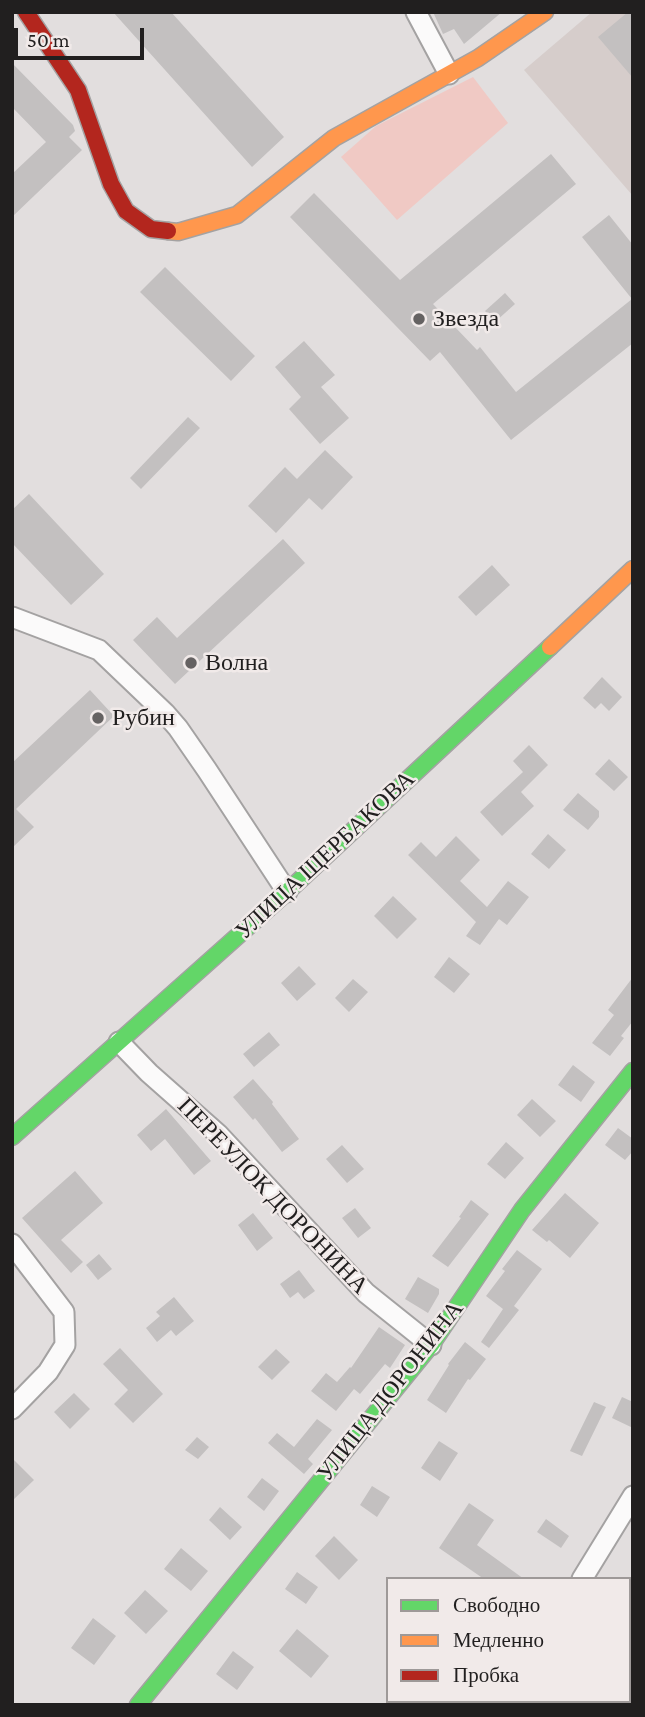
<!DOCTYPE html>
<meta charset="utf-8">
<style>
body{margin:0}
#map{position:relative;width:645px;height:1717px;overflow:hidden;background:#e2dede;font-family:"Crimson Pro",serif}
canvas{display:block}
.frame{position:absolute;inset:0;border:14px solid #211f1f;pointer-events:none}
.legend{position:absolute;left:386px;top:1577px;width:245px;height:126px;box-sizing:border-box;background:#f1eae9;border:2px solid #9e9998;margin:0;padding:9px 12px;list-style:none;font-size:21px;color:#211f1f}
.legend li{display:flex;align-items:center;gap:14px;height:35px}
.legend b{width:35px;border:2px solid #9e9998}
.scale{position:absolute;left:14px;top:28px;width:130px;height:32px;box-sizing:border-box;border:4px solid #211f1f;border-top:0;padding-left:9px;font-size:21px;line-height:24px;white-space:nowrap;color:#211f1f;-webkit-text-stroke:5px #f1eae9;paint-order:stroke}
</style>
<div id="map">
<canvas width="645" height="1717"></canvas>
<div class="frame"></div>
<ul class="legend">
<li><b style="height:9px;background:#63d668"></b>Свободно</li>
<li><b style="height:9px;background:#ff974d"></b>Медленно</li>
<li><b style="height:9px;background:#b3261e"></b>Пробка</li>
</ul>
<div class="scale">50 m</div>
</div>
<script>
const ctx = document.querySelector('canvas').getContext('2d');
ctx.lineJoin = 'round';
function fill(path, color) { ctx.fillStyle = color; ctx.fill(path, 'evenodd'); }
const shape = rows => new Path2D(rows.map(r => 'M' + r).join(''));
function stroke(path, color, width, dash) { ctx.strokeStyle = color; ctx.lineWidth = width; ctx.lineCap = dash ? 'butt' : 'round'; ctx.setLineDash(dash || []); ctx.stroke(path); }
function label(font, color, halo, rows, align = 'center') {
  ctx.font = font + ' "Crimson Pro",serif'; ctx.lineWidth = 5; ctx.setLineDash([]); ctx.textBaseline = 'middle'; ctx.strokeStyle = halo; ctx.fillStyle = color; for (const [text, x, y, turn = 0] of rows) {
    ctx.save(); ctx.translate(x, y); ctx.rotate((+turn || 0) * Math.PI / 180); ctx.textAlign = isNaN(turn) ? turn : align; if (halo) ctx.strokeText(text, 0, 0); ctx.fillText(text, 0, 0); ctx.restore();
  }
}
const built = shape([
 [592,12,633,12,633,196,524,70]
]);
const green = shape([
 [473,77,508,123,397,220,341,157,376,126]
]);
const building = shape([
 [113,12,171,12,284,137,252,167],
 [433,12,502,12,464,44,454,29,443,34],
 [628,12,633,12,633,78,598,37],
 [12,63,73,125,75,131,69,137,82,150,12,217,12,174,46,142,12,107],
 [551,154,576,184,433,304,477,350,480,347,516,392,632,299,582,237,609,215,633,245,633,343,511,440,440,352,430,361,290,217,314,193,400,280],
 [165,267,255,356,231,381,140,292],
 [505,293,515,304,495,322,485,311],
 [304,341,335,375,321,387,349,418,320,444,289,409,301,397,275,367],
 [188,417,200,428,141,489,130,478],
 [325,450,353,477,322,510,309,498,276,533,248,506,285,467,297,479],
 [29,494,104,574,71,605,12,543,12,510],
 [283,539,305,563,175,684,133,640,157,617,177,638],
 [492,565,510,585,476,616,458,597],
 [602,677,622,697,609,711,601,703,595,709,583,698],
 [90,690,114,716,16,809,34,827,12,848,12,763],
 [529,745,548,765,521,792,534,806,502,836,480,812,523,772,513,761],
 [609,759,628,777,614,791,595,774],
 [578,793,599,811,599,817,588,830,563,810],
 [548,834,566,850,549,869,531,854],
 [456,836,480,860,460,881,487,907,508,881,529,897,507,925,499,919,480,945,466,936,476,922,408,855,421,842,436,857],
 [393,896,417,919,397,939,374,916],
 [449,957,470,974,454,993,434,977],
 [299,966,316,984,297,1001,281,983],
 [633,977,633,1021,621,1036,624,1038,610,1056,592,1043,614,1015,608,1010],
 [353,979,368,992,349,1012,335,998],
 [269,1032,280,1045,254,1067,243,1054],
 [573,1065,595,1082,581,1102,558,1085],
 [253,1079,273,1102,272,1104,299,1139,282,1152,255,1118,253,1120,233,1097],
 [532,1099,556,1121,540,1137,517,1115],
 [166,1109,211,1161,194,1175,165,1139,151,1151,137,1135],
 [618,1128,633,1139,633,1151,625,1160,605,1145],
 [506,1142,524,1158,505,1179,487,1164],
 [342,1145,364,1169,347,1183,326,1159],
 [75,1171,103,1203,61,1240,83,1262,71,1273,22,1218],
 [565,1193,599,1223,570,1258,549,1240,547,1242,532,1230],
 [471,1200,489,1214,448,1267,432,1256,461,1218,459,1217],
 [355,1208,371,1228,358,1238,342,1218],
 [253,1213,273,1238,257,1251,238,1225],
 [517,1250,542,1269,514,1306,519,1310,489,1348,481,1342,503,1309,486,1296,505,1271,502,1269],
 [99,1254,112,1269,98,1280,86,1265],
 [299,1270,315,1291,304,1299,298,1292,290,1298,280,1284],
 [418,1277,439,1289,439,1294,428,1313,405,1299],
 [174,1297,194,1321,176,1336,171,1330,157,1342,146,1328,160,1316,156,1312],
 [379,1327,405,1345,390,1368,385,1364,360,1394,354,1389,336,1411,311,1391,326,1373,337,1382,350,1367,351,1368],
 [465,1342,486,1359,470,1380,468,1379,446,1413,427,1400,449,1365,448,1364],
 [120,1348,163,1394,133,1423,114,1404,128,1390,103,1364],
 [276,1349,290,1362,272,1380,258,1367],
 [74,1393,90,1409,70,1429,54,1412],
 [622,1397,633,1402,633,1428,612,1418],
 [594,1402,606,1407,582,1456,570,1451],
 [317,1419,332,1430,308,1459,313,1464,304,1474,268,1443,277,1433,294,1447],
 [197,1437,209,1447,198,1459,185,1450],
 [439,1441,458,1453,440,1481,421,1468],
 [12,1458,34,1480,12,1501],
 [262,1478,279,1491,264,1511,247,1497],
 [372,1486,390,1497,377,1517,360,1505],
 [469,1503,494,1520,477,1545,524,1579,484,1579,439,1548],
 [220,1507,242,1527,230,1540,209,1520],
 [546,1519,569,1536,561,1548,537,1532],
 [334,1536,358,1560,339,1580,315,1556],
 [181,1548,208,1571,191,1591,164,1569],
 [297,1572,318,1587,306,1604,285,1589],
 [145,1590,168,1611,146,1634,124,1613],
 [93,1618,116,1636,94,1665,71,1648],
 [297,1629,329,1656,311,1678,279,1651],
 [233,1651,254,1667,237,1690,216,1674]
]);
const street = shape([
 [416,12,449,74],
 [12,617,99,650,165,713,178,728,207,770,287,892],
 [119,1042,149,1073,218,1134,366,1293,431,1345],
 [12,1244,64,1312,65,1345,48,1372,12,1409],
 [582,1579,633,1496],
 [506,1705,508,1701]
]);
const fast = shape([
 [12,1137,287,892,550,647],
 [138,1705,431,1345,522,1210,633,1071]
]);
const slow = shape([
 [168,231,178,232,237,215,334,138,478,58,545,12],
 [550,647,633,569]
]);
const jam = shape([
 [26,12,78,90,111,184,126,211,151,229,168,231]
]);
const markers = [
 [419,319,7,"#656262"],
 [191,663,7,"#656262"],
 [98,718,7,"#656262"]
];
const poiNames = [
 ["Звезда",433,319],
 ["Волна",205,663],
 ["Рубин",112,718]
];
const streetNames = [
 ["УЛИЦА ЩЕРБАКОВА",325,855,-43],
 ["ПЕРЕУЛОК ДОРОНИНА",273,1196,46],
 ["УЛИЦА ДОРОНИНА",390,1391,-52]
];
fill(built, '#d6cdcb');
fill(green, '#f0c9c4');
fill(building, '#c3c0c0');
stroke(street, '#a4a2a2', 23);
stroke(fast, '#a4a2a2', 19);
stroke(slow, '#a4a2a2', 19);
stroke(jam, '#a4a2a2', 19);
stroke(street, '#fbfafa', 19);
stroke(fast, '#63d668', 16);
stroke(slow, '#ff974d', 16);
stroke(jam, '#b3261e', 16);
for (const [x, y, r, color] of markers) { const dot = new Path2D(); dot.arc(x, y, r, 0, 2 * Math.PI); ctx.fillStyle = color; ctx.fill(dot); stroke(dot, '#f1eae9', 2.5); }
label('24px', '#211f1f', '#f1eae9', poiNames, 'left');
label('24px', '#211f1f', '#f1eae9', streetNames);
</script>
